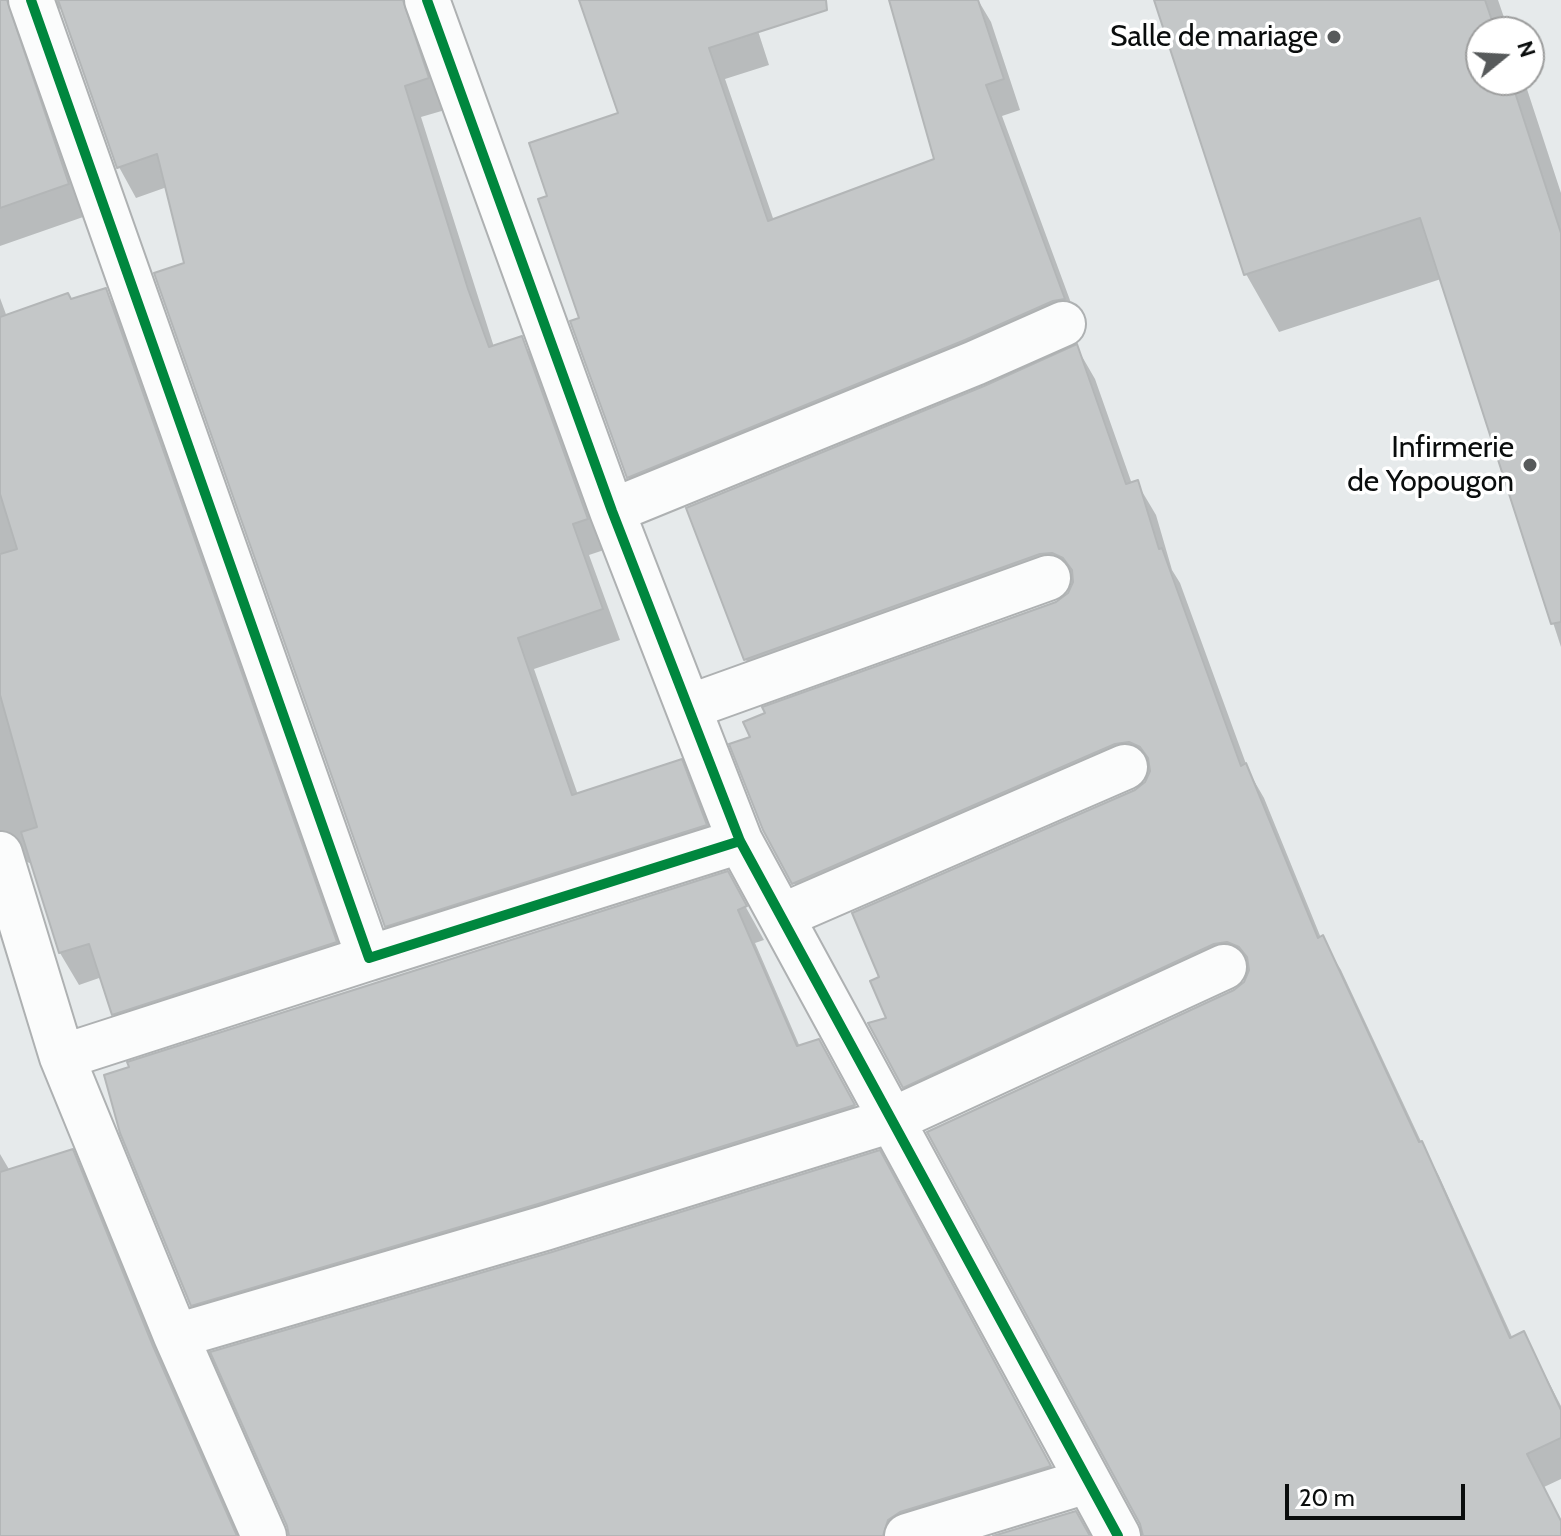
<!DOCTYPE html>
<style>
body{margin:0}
#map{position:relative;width:1561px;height:1536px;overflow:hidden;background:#e6eaeb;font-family:Cabin,sans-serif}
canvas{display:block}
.north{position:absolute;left:1465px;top:16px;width:80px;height:80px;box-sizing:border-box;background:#fff;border:2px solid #9d9e9e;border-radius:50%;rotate:72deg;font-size:22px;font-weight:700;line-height:32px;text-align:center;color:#0a0d0d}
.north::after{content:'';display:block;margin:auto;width:28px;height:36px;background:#575a5b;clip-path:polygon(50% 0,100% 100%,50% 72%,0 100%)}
.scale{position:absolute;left:1285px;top:1484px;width:180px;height:36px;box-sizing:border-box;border:4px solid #0a0d0d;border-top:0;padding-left:10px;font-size:24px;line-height:28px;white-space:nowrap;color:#0a0d0d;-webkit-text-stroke:6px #fff;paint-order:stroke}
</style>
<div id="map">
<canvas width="1561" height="1536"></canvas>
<div class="north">N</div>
<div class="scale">20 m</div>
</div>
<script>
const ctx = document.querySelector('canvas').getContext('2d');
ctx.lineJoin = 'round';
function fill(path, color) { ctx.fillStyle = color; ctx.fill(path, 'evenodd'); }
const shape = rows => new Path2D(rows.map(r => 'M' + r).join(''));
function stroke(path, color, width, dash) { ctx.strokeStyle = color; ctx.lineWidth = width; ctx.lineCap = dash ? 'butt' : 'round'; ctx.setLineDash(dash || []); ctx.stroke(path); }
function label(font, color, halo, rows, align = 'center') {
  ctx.font = font + ' Cabin,sans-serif'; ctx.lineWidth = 7; ctx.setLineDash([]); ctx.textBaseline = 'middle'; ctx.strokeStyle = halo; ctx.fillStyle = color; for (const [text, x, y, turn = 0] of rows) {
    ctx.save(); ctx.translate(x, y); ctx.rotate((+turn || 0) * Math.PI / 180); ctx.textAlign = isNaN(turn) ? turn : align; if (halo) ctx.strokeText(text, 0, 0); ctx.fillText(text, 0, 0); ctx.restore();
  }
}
const shadow = shape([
 [0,0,23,0,86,216,0,246],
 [49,0,373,0,404,14,421,44,445,110,421,117,494,347,521,338,539,369,604,550,589,555,620,640,534,669,578,795,681,762,698,793,723,856,404,957,386,926,186,264,167,187,136,198,119,167,63,10,53,6],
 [581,0,748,0,769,65,725,79,774,221,937,160,946,0,978,0,991,22,1020,110,1002,116,1081,330,646,508,628,477,581,319,549,197,620,114],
 [1156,0,1498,0,1509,32,1481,32,1481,80,1524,80,1561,193,1561,647,1441,279,1279,332,1246,274],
 [105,290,124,322,354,974,132,1046,114,1014,102,977,79,985,60,953,34,865,25,861,0,869,0,298,7,317],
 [1076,346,1095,379,1132,484,1137,483,1156,515,1172,570,1180,583,1249,772,1264,798,1321,938,1341,970,1425,1150,1439,1176,1513,1339,1524,1334,1561,1406,1561,1479,1544,1487,1561,1520,1561,1536,1145,1536,1236,991,1246,982,1249,975,1233,976,923,1119,904,1087,888,1019,1147,782,1150,775,1134,776,813,916,765,830,1069,595,1073,585,1059,586,765,692,746,660,688,509,985,388],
 [727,873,764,940,755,943,800,1047,838,1075,872,1139,212,1338,192,1305],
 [72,1151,96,1193,240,1536,0,1536,0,1154,10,1171],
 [903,1194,1073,1508,980,1536,290,1536]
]);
const building = shape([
 [0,0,7,0,69,184,0,208,0,0],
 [58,0,403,0,429,78,405,86,468,289,489,347,522,336,588,519,573,524,603,609,518,638,572,795,682,759,707,825,385,927,154,273,184,263,157,154,117,168,58,0],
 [579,0,826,0,827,10,709,48,768,221,934,159,889,0,978,0,1004,79,986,85,1065,299,1053,301,965,340,627,478,570,321,579,318,538,199,547,196,529,143,618,113,579,0],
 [1154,0,1485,0,1496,32,1481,32,1481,80,1511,80,1561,233,1561,622,1551,624,1420,218,1244,275,1154,0],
 [106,288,337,942,112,1015,89,944,59,953,21,832,37,827,0,695,0,554,17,549,0,494,0,317,68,293,71,299,106,288],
 [1077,344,1126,484,1138,480,1159,549,1162,548,1241,766,1246,763,1318,938,1323,935,1419,1142,1422,1141,1510,1338,1524,1331,1561,1410,1561,1438,1527,1454,1561,1521,1561,1536,1143,1536,1140,1524,927,1132,1234,990,1244,982,1249,970,1247,957,1239,947,1227,942,1214,944,903,1088,868,1023,886,1018,870,981,879,977,852,913,1135,790,1145,782,1150,771,1148,758,1140,747,1129,742,1115,744,792,884,763,830,729,744,750,737,743,722,765,713,762,707,1056,602,1068,593,1073,582,1072,570,1063,558,1052,553,1040,554,744,660,686,508,984,386,1077,344],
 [728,871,747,906,738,910,797,1046,819,1039,855,1105,538,1204,191,1306,120,1133,104,1075,129,1067,127,1062,728,871],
 [73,1149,153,1346,237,1536,0,1536,0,1172,73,1149],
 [880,1150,1051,1466,900,1512,888,1520,883,1536,289,1536,287,1526,210,1352,552,1252,880,1150],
 [1076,1511,1090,1536,993,1536,1076,1511]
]);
const minor = shape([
 [31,0,369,958,740,841],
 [427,0,612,511,740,841,1118,1536],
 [612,511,975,363,1063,324],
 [689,707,1048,578],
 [0,854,62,1057,176,1336,264,1536],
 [782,916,1125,767],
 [62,1057,369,958],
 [176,1336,545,1228,892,1120,1224,967],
 [907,1536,1087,1481]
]);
const cycleway = shape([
 [31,0,369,958,740,841],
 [427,0,612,511,740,841,1118,1536]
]);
const markers = [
 [1334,37,8,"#575a5b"],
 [1530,465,8,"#575a5b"]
];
const poiNames = [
 ["Salle de mariage",1318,37],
 ["Infirmerie",1514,448],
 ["de Yopougon",1514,482]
];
fill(shadow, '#0003');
fill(building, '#c4c7c8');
stroke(building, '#b3b6b7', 2);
stroke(minor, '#aeb1b2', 48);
stroke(minor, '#fbfcfc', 44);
stroke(cycleway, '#00873e', 10);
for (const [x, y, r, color] of markers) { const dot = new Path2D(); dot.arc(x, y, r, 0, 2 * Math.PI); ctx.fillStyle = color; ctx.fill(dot); stroke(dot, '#fff', 3); }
label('30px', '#0a0d0d', '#fff', poiNames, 'right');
</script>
